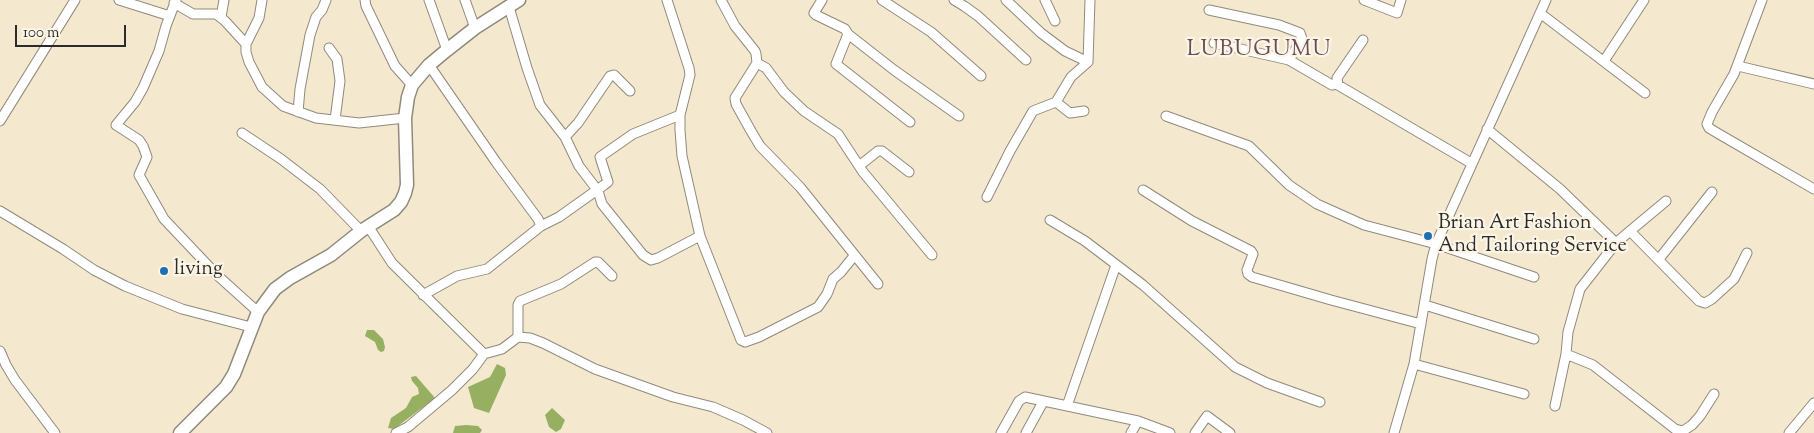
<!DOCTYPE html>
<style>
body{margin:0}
#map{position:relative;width:1814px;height:433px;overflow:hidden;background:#f4e8cf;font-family:"Sorts Mill Goudy",serif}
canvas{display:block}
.scale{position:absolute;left:15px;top:25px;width:111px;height:22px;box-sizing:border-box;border:2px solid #2b2b2b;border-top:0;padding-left:6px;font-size:15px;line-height:18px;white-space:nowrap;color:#2b2b2b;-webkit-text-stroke:4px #fcf5e5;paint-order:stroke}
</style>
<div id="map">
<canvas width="1814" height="433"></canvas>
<div class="scale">100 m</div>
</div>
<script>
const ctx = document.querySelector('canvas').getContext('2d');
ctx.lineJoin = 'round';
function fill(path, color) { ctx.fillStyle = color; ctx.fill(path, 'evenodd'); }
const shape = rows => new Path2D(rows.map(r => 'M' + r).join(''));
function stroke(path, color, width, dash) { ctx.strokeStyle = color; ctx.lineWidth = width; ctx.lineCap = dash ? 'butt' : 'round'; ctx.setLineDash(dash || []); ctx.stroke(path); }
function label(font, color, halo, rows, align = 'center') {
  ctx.font = font + ' "Sorts Mill Goudy",serif'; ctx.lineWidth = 4.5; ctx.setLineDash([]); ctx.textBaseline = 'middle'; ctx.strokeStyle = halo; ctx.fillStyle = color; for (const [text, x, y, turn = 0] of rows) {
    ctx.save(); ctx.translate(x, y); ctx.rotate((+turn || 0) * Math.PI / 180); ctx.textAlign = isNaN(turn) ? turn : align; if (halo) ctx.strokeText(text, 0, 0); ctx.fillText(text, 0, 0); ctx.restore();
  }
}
const forest = shape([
 [367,330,374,330,383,339,385,347,384,351,381,352,378,350,375,342,365,336],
 [497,364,505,368,506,375,489,413,474,408,468,387,490,377],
 [416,376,435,398,394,429,388,428,391,418,406,408,412,397,419,394,418,388,412,381,411,377],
 [552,408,565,420,561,429,556,432,549,427,545,415],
 [466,425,478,426,482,430,480,433,453,433,455,426]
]);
const street = shape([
 [119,0,170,16],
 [176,0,166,26,159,51,143,88,135,102,116,125,139,140,143,146,147,157,139,175,164,219,217,275,258,312],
 [262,0,259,18,246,44,246,52,249,62,262,87,283,106,316,118,342,121,359,123,405,118],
 [365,0,366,6,395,66,412,85],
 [429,0,447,50],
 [465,0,475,28],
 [667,0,689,68,690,75,680,115,680,130,682,156,700,236,741,340,745,342,759,337,818,307,827,294,833,279,841,272,854,256],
 [721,0,735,26,755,51,756,54,757,63,735,98,736,104,751,131,760,146,800,187,878,284],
 [822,0,814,13,816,15,845,29,848,34,894,70,959,116],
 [882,0,931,32,981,76],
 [954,0,964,6,978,16,1026,60],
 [1006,0,1041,33,1065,51,1088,62],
 [1045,0,1055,21],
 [1364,0,1397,13,1401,0],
 [1762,0,1734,74,1712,112,1707,124,1709,128,1719,134,1814,189],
 [174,3,193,14,216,14,225,21,246,44],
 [509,7,527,68,540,105,565,137,578,123,610,76,614,75,630,91],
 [1209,10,1279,25,1300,33,1302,39,1289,60],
 [1540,13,1645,93],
 [221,17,224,0],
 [848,34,836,64,910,122],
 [1363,40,1337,78,1338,85,1471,163],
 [1214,43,1289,60,1332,85,1337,84],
 [329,48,337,59,340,81,335,120],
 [1604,61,1644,0],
 [757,63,766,68,784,92,804,111,838,134,863,172,932,255],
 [1738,66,1814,84],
 [1056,102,1070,113,1084,111],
 [298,112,300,89,310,35,316,17,322,10,326,0],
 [1166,116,1249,146,1289,185,1317,204,1364,225,1436,244,1534,277],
 [0,121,75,0],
 [1487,129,1560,189,1616,243],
 [242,133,281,159,320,189,361,231],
 [565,137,579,166,598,191,602,204,643,255,651,260,658,258,700,236],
 [859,166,878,151,882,151,909,172],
 [1143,190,1192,221,1251,251,1253,254,1247,270,1248,274,1252,277,1331,300,1421,324],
 [987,197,1010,151,1033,111,1056,102,1071,77,1088,62,1090,0],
 [0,211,63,249,94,270,125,286,182,309,251,327],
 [1050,220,1085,241,1143,285,1235,367,1267,383,1320,402],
 [368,226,392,263,484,354,502,349,518,337,530,338,543,343,595,369,673,397,713,407,743,420,767,433],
 [541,226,559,217,604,185,608,182,600,157,633,134,680,115],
 [1630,231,1666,201],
 [1659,259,1712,192],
 [423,295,457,276,487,269,541,226,538,219,496,162,429,65],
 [1425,305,1534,339],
 [518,337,518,305,520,301,561,284,595,262,598,262,612,276],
 [0,351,6,365,15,380,55,433],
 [1566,354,1593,365,1675,429,1683,431,1692,425,1700,416,1714,394],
 [1414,364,1524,394],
 [1067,406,1116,265],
 [1555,406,1566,354,1568,332,1580,289,1616,243,1630,231,1699,301,1705,303,1712,299,1734,279,1747,253],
 [396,433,408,427,452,390,473,369,484,354],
 [1001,433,1019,401,1025,397,1138,421,1170,433],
 [1026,433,1043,402],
 [1131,433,1138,421],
 [1195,433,1207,416,1230,433],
 [1394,433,1414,364,1432,259,1436,244,1546,0],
 [1789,433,1814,403]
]);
const secondary = shape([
 [180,433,226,387,234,374,258,312,275,289,290,278,331,255,361,231,394,210,401,202,405,193,407,185,405,118,408,97,412,85,429,65,447,50,475,28,519,0]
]);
const markers = [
 [1428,236,5,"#1f6fb2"],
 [164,271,5,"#1f6fb2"]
];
const poiNames = [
 ["Brian Art Fashion",1438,225],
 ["And Tailoring Service",1438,248],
 ["living",174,271]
];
const quarterNames = [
 ["LUBUGUMU",1259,51]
];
fill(forest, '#96af60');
stroke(street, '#908a7d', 11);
stroke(secondary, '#908a7d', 15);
stroke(street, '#fff', 9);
stroke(secondary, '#fff', 12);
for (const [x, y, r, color] of markers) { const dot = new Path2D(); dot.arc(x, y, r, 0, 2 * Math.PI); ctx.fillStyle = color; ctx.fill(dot); stroke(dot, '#fcf5e5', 2); }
label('20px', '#2b2b2b', '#fcf5e5', poiNames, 'left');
ctx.letterSpacing = '1px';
label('22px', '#674e58', '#fcf5e5', quarterNames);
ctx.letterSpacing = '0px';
</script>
